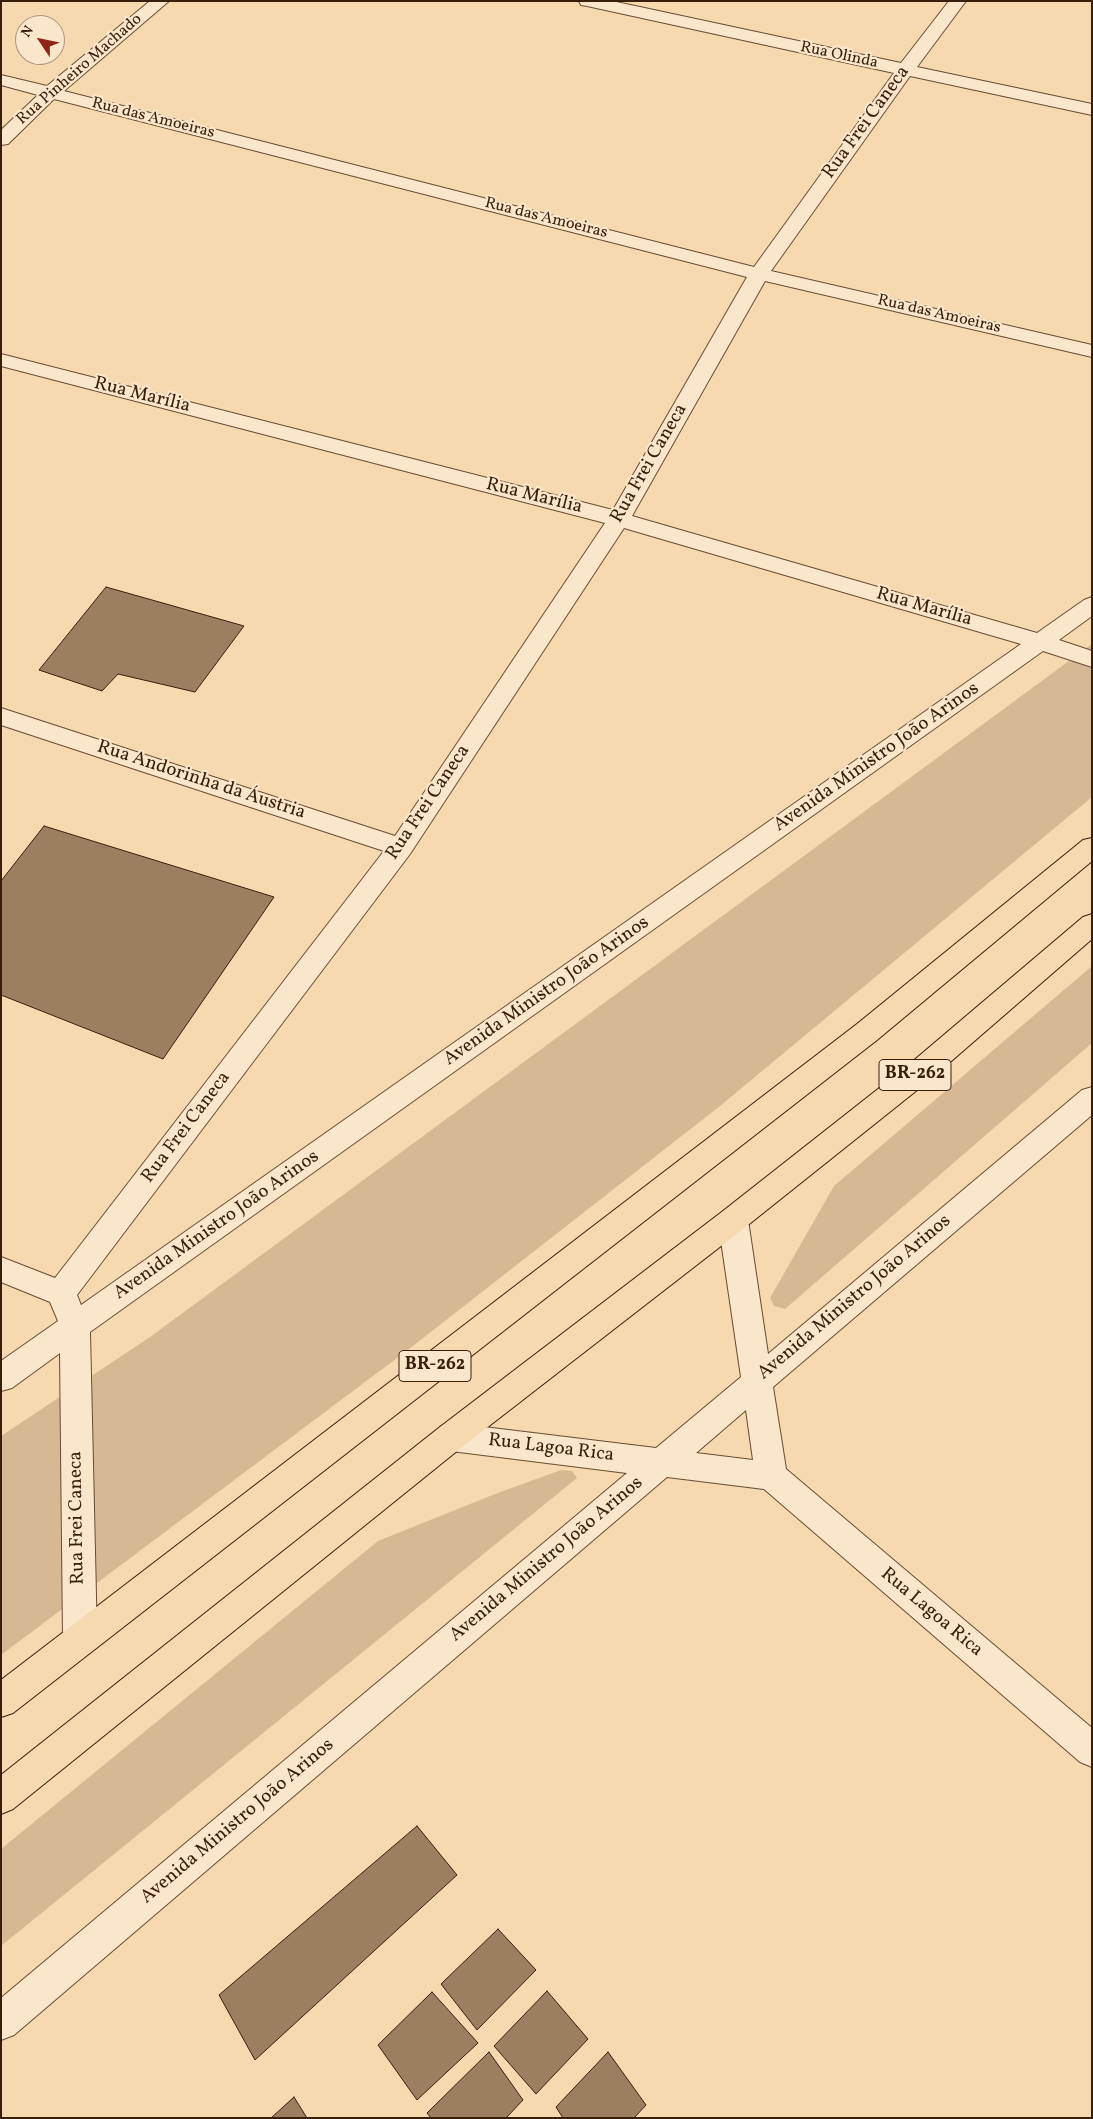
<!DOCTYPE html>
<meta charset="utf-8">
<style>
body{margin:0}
#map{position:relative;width:1093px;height:2119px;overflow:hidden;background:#f6d9af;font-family:Vollkorn,serif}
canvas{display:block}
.frame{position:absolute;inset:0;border:2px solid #391e0b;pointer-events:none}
.north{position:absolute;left:15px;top:15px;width:50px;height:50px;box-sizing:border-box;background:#f9e6cb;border:1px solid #ac967e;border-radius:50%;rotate:304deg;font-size:14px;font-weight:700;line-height:20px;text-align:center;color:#391e0b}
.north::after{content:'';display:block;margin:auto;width:18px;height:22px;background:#8f2418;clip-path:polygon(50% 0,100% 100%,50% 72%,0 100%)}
</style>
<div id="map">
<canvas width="1093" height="2119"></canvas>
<div class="frame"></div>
<div class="north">N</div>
</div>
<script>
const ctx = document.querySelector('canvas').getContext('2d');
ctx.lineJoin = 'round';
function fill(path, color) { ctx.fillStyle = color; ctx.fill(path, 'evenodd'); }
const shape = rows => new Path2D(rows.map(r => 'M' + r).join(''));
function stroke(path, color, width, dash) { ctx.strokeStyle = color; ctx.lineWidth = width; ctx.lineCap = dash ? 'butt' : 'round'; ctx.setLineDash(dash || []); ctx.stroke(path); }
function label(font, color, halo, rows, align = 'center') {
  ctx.font = font + ' Vollkorn,serif'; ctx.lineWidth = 4.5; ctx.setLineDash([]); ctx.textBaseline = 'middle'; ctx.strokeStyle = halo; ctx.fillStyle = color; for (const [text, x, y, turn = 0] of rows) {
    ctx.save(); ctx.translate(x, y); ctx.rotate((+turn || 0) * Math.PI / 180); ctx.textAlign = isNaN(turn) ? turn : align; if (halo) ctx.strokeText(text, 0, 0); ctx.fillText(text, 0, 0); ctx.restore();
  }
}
const green = shape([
 [1092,644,1092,797,720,1106,409,1349,1,1655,1,1436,150,1337],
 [1092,966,1092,1043,785,1309,774,1306,770,1298,834,1186],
 [561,1470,572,1471,577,1478,1,1946,1,1849,378,1541,495,1494]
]);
const building = shape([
 [106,587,244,626,195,692,118,674,102,691,39,670,106,587],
 [44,826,274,897,163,1059,1,995,1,881,44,826],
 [417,1826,457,1875,255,2060,219,1995,417,1826],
 [498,1929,536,1970,477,2030,441,1984,498,1929],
 [547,1991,588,2039,536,2094,494,2046,547,1991],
 [432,1992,478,2043,417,2100,378,2045,432,1992],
 [489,2052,523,2100,506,2118,431,2118,427,2113,489,2052],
 [608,2052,646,2105,634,2118,563,2118,556,2107,608,2052],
 [294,2097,307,2118,271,2118,294,2097]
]);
const minor = shape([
 [150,1,169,1,64,91,754,267,894,73,587,6,581,5,579,1,612,1,901,63,949,1,966,1,917,67,1092,104,1092,115,910,76,771,271,1092,345,1092,357,765,281,632,516,1037,633,1084,600,1092,597,1092,616,1059,640,1092,651,1092,667,1043,651,90,1332,97,1640,92,1651,80,1656,68,1651,63,1640,60,1353,12,1388,1,1391,1,1361,58,1321,50,1302,1,1282,1,1257,55,1278,384,851,1,725,1,708,395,836,605,523,1,366,1,354,613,510,747,277,54,99,8,144,1,145,1,130,38,95,1,85,1,75,47,86,150,1],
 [624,528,1021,644,81,1305,77,1295,410,854,624,528],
 [1092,1087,1092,1115,773,1387,786,1469,1092,1728,1092,1767,1080,1762,764,1489,667,1477,14,2035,1,2040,1,1998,627,1473,451,1451,440,1447,435,1437,440,1427,451,1423,656,1448,741,1377,718,1220,723,1211,733,1208,743,1211,748,1220,768,1354,1082,1090,1092,1087],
 [746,1410,753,1460,696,1453,746,1410]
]);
const highway = shape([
 [1092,838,1092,861,877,1040,13,1713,1,1717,1,1680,857,1024,1083,840,1092,838],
 [1092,914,1092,939,926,1083,743,1229,462,1447,13,1809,1,1814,1,1775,440,1427,723,1211,906,1067,1083,917,1092,914]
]);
const farStreetnames = [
 ["Rua Olinda",839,56,12],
 ["Rua Pinheiro Machado",80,70,-41],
 ["Rua das Amoeiras",153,119,14],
 ["Rua das Amoeiras",546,219,14],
 ["Rua das Amoeiras",939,315,13]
];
const shields = [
 [915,1075,72],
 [435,1366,72]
];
const shieldNames = [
 ["BR-262",915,1075],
 ["BR-262",435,1366]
];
const streetNames = [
 ["Rua Frei Caneca",867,123,-54],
 ["Rua Marília",142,396,14],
 ["Rua Frei Caneca",650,464,-60],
 ["Rua Marília",534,497,14],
 ["Rua Marília",924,608,16],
 ["Avenida Ministro João Arinos",877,758,-35],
 ["Rua Andorinha da Áustria",201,781,18],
 ["Rua Frei Caneca",429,803,-56],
 ["Avenida Ministro João Arinos",547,992,-35],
 ["Rua Frei Caneca",187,1128,-53],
 ["Avenida Ministro João Arinos",217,1226,-35],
 ["Avenida Ministro João Arinos",855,1298,-40],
 ["Rua Lagoa Rica",551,1449,7],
 ["Rua Frei Caneca",78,1518,-91],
 ["Avenida Ministro João Arinos",547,1560,-40],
 ["Rua Lagoa Rica",931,1613,40],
 ["Avenida Ministro João Arinos",238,1822,-40]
];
fill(green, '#d6b993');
fill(building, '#9b7f60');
stroke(building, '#391e0b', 1);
stroke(minor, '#684d34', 2);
stroke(highway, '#391e0b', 2);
fill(minor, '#f9e6cb');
fill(highway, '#f6d9af');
label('16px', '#391e0b', '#f9e6cb', farStreetnames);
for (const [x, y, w] of shields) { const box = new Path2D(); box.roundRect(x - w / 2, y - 15.5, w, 31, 4); ctx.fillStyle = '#f9e6cb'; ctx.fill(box); stroke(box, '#391e0b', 1); }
label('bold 18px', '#391e0b', null, shieldNames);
label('19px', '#391e0b', '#f9e6cb', streetNames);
</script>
